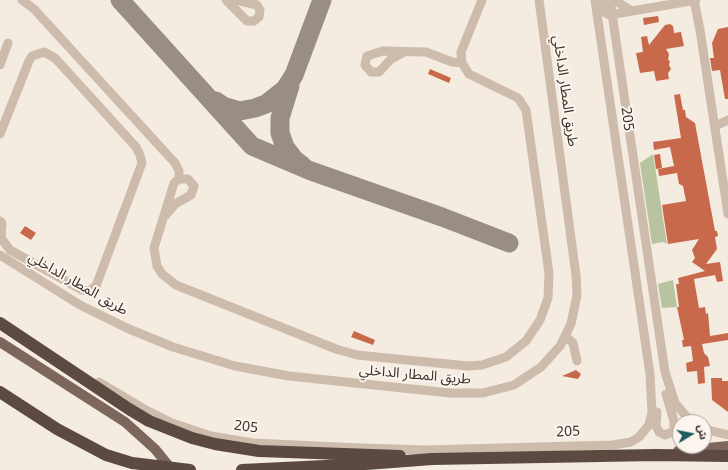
<!DOCTYPE html>
<meta charset="utf-8">
<style>
body{margin:0}
#map{position:relative;width:728px;height:470px;overflow:hidden;background:#f4ebe1;font-family:"Noto Sans","Noto Sans Arabic",sans-serif}
canvas{display:block}
.north{position:absolute;left:672px;top:414px;width:40px;height:40px;box-sizing:border-box;background:#fbf5ee;border:1px solid #aea6a0;border-radius:50%;rotate:80deg;font-size:11px;font-weight:700;line-height:16px;text-align:center;color:#3b302b}
.north::after{content:'';display:block;margin:auto;width:14px;height:18px;background:#1f5a5e;clip-path:polygon(50% 0,100% 100%,50% 72%,0 100%)}
</style>
<div id="map">
<canvas width="728" height="470"></canvas>
<div class="north">ش</div>
</div>
<script>
const ctx = document.querySelector('canvas').getContext('2d');
ctx.lineJoin = 'round';
function fill(path, color) { ctx.fillStyle = color; ctx.fill(path, 'evenodd'); }
const shape = rows => new Path2D(rows.map(r => 'M' + r).join(''));
function stroke(path, color, width, dash) { ctx.strokeStyle = color; ctx.lineWidth = width; ctx.lineCap = dash ? 'butt' : 'round'; ctx.setLineDash(dash || []); ctx.stroke(path); }
function label(font, color, halo, rows, align = 'center') {
  ctx.font = font + ' "Noto Sans","Noto Sans Arabic",sans-serif'; ctx.lineWidth = 4; ctx.setLineDash([]); ctx.textBaseline = 'middle'; ctx.strokeStyle = halo; ctx.fillStyle = color; for (const [text, x, y, turn = 0] of rows) {
    ctx.save(); ctx.translate(x, y); ctx.rotate((+turn || 0) * Math.PI / 180); ctx.textAlign = isNaN(turn) ? turn : align; if (halo) ctx.strokeText(text, 0, 0); ctx.fillText(text, 0, 0); ctx.restore();
  }
}
const green = shape([
 [653,154,667,244,663,242,652,244,647,210,640,163],
 [673,280,677,307,662,308,658,284]
]);
const taxiway = shape([
 [120,0,252,146,311,171,442,217,509,243],
 [290,86,280,118,280,133,285,147,294,159,302,165],
 [216,101,223,106,240,111,255,108,266,104,285,89,294,75,322,0]
]);
const building = shape([
 [658,16,659,22,644,25,643,18],
 [670,24,673,26,674,33,681,32,684,46,666,49,669,54,668,60,670,61,669,65,671,69,668,73,669,79,656,81,654,71,640,73,636,53,643,52,641,37,647,36,649,45,665,25],
 [728,27,728,99,725,99,720,70,712,71,710,58,714,58,712,43,718,29],
 [430,69,451,78,449,83,428,74],
 [680,94,683,110,685,110,686,117,695,123,715,231,717,231,718,236,715,237,717,249,706,264,720,262,723,281,717,282,715,275,694,279,699,308,705,307,706,314,708,313,710,336,728,333,728,340,702,344,704,353,708,357,710,366,704,367,705,383,698,384,697,371,687,372,686,363,693,361,691,346,683,347,682,340,684,340,677,307,679,307,676,284,679,284,678,278,705,271,692,262,695,258,692,250,699,239,668,244,662,205,686,201,683,186,679,184,677,173,659,176,658,169,674,166,670,147,654,150,653,142,681,138,674,95],
 [660,154,662,168,656,169,654,155],
 [25,226,36,233,31,240,20,233],
 [354,331,375,340,373,345,351,337],
 [576,370,581,374,578,379,562,376],
 [711,378,722,378,722,381,728,381,728,412,712,400]
]);
const minor = shape([
 [22,0,34,9,175,163,179,171,179,179],
 [226,0,247,21,254,21,259,17,260,10,257,5,236,0],
 [601,0,604,12,609,15,696,0],
 [610,0,665,372,675,403,691,422],
 [614,0,632,11],
 [694,0,700,30,728,214],
 [404,52,391,59,379,72,371,72,365,65,367,56,383,51,426,52,452,62,462,63],
 [0,65,8,43],
 [715,126,728,120],
 [0,134,29,61,32,56,44,52,55,58,136,147,140,155,142,163,96,286,89,291,82,290,10,250,1,238,2,223,0,221],
 [165,216,175,204,191,195,194,186,188,179,179,179,174,183,154,248,157,266,162,274,176,285,336,349,357,355,468,366,482,365,506,357,526,341,540,320,548,298,549,273,526,110,518,98,469,74,462,63,461,52,482,0],
 [0,255,80,305,129,329,173,347,235,366,289,376,450,393,483,393,514,385,541,367,560,346,571,324,577,295,576,275,539,0],
 [565,336,573,343,577,361],
 [99,382,146,410,172,423,211,436,253,443,360,448,426,450,613,445,631,442,639,437,649,425,652,412,650,374,595,0],
 [657,412,656,426,659,432,665,435,672,432,674,429,674,421,666,394],
 [704,429,728,435]
]);
const major = shape([
 [0,342,125,422,155,449,172,470],
 [678,451,728,446]
]);
const highway = shape([
 [0,323,129,409,149,421,192,438,215,444,259,451,400,456],
 [0,392,57,429,106,455,132,463,190,470],
 [242,470,366,464,432,459,656,455,728,456]
]);
const streetNames = [
 ["طريق المطار الداخلي",565,91,82],
 ["205",627,119,82],
 ["طريق المطار الداخلي",78,284,30],
 ["طريق المطار الداخلي",415,375,5],
 ["205",246,427,7],
 ["205",568,432,-2]
];
fill(green, '#b8c4a0');
stroke(taxiway, '#988e86', 19);
fill(building, '#c8694b');
stroke(minor, '#cdbbac', 9);
stroke(major, '#7d675c', 10);
stroke(highway, '#5c4a42', 12);
label('14px', '#3b302b', '#fbf5ee', streetNames);
</script>
